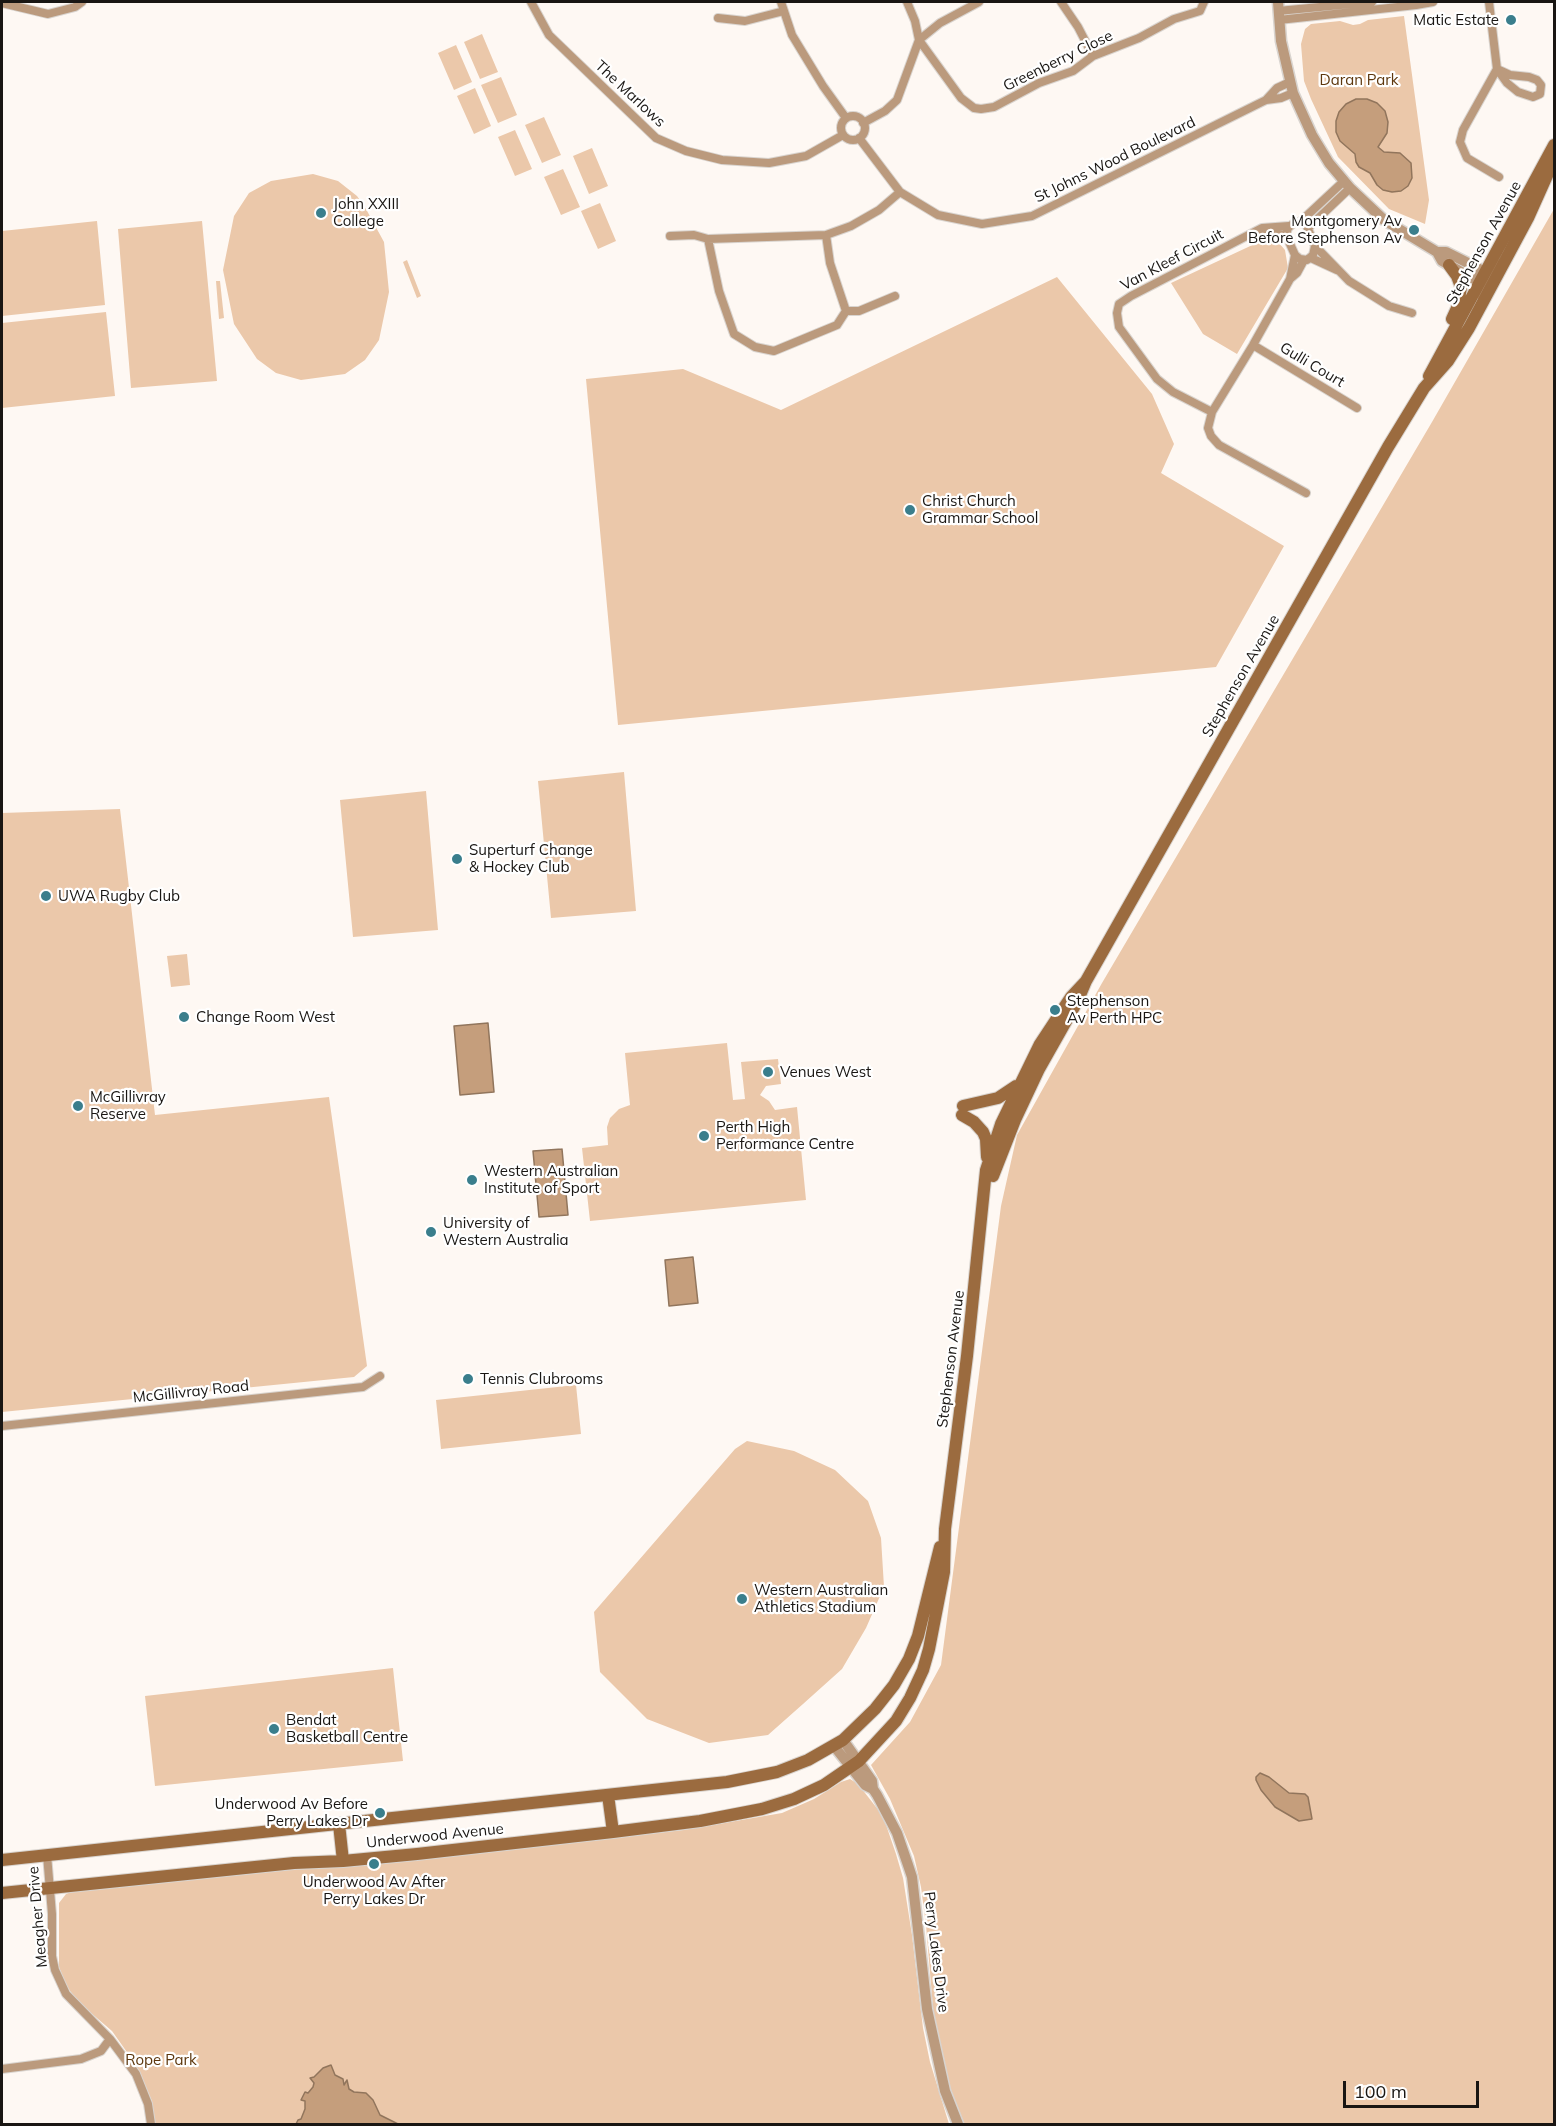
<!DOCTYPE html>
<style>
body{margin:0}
#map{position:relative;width:1556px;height:2126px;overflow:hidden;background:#fef8f3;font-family:Mulish,sans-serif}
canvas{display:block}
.frame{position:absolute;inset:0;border:3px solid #191613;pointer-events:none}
.scale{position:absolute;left:1343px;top:2081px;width:136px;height:27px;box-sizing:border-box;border:3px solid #191613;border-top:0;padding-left:8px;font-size:18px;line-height:21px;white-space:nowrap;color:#191613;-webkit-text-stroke:4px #fff;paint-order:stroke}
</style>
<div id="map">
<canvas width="1556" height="2126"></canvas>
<div class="frame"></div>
<div class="scale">100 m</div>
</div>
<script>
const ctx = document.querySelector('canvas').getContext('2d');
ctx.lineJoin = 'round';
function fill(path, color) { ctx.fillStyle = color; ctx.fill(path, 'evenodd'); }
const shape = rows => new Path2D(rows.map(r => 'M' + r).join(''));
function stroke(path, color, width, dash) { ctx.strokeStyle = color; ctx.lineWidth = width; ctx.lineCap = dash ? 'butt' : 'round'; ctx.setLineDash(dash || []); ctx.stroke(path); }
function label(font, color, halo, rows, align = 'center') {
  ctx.font = font + ' Mulish,sans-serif'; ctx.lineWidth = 4.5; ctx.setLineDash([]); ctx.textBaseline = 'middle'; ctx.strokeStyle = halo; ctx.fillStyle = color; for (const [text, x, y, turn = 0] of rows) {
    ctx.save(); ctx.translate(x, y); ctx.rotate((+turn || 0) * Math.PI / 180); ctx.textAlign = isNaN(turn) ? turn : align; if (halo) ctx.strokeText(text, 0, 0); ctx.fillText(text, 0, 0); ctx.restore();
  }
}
const green = shape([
 [1404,16,1429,200,1425,224,1389,209,1338,157,1311,99,1304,81,1301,44,1305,29,1311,24,1340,21,1353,25,1360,24,1368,20],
 [482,34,498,72,480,79,464,42],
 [456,45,472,82,454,90,438,53],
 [501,77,517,115,498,123,481,85],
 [475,88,491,126,474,134,457,96],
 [544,117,561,155,542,163,525,125],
 [515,130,532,169,515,176,498,137],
 [592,148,608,186,589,194,573,156],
 [563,169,580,207,561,215,544,177],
 [313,174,338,181,357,196,366,209,384,242,389,292,379,340,365,360,345,374,301,380,276,373,257,359,234,324,223,270,234,216,249,193,271,181],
 [600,203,616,241,598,249,581,211],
 [1554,209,1554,2124,962,2124,951,2097,934,2020,926,1925,921,1887,914,1856,890,1799,871,1765,910,1722,941,1665,1001,1206,1017,1135,1102,983,1432,422],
 [97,221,105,305,2,316,2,231],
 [202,221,217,381,131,388,118,229],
 [1261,241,1271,241,1279,243,1285,250,1288,268,1237,354,1203,334,1171,283],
 [407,260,421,296,417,298,403,262],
 [1057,277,1152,394,1174,444,1161,473,1284,546,1216,667,618,725,586,379,683,369,781,410],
 [216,281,220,281,224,318,219,319],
 [106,312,115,396,2,408,2,323],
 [624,772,636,911,551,918,538,781],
 [426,791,438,930,353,937,340,800],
 [120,809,155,1115,329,1097,367,1366,354,1377,2,1412,2,813],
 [187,954,190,985,171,987,167,956],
 [727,1043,733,1100,745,1099,741,1062,778,1059,781,1084,766,1086,760,1095,769,1101,775,1110,797,1107,806,1200,590,1221,582,1148,608,1145,607,1127,610,1118,619,1109,630,1105,625,1053],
 [576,1385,581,1434,441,1449,436,1400],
 [747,1441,794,1451,835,1470,868,1501,881,1538,884,1587,866,1628,842,1669,803,1704,768,1735,709,1743,647,1719,600,1672,594,1612,735,1449],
 [393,1668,403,1761,155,1786,145,1696],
 [850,1779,858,1784,883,1816,896,1854,903,1878,912,1935,923,2028,930,2062,949,2124,155,2124,152,2101,136,2065,112,2031,77,2001,66,1985,59,1967,59,1903,66,1894,74,1891,267,1871,401,1862,683,1830,782,1813,814,1799,841,1782]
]);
const water = shape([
 [1356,99,1367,99,1377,103,1385,111,1388,122,1387,133,1378,147,1384,152,1400,153,1411,163,1412,178,1408,186,1401,191,1392,192,1383,190,1377,185,1370,173,1359,167,1356,162,1355,154,1340,141,1336,132,1336,121,1339,112,1346,104,1356,99],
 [488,1023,494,1092,460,1095,454,1026,488,1023],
 [562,1149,568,1215,539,1217,533,1151,562,1149],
 [693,1257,698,1303,669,1306,665,1260,693,1257],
 [1260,1773,1269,1777,1289,1793,1305,1794,1308,1797,1312,1819,1299,1821,1275,1807,1261,1790,1256,1780,1256,1777,1260,1773],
 [331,2065,335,2075,343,2079,344,2085,347,2080,349,2089,354,2092,366,2093,373,2100,380,2115,398,2124,296,2124,298,2120,301,2119,305,2109,305,2101,301,2100,305,2092,308,2093,313,2087,314,2083,310,2078,314,2077,323,2068,331,2065]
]);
const minor = shape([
 [531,2,549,35,656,138,686,151,722,160,769,163,806,156,843,135],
 [781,2,792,35,823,86,846,118],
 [907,2,915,21,919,40,961,98,974,108,981,109,994,107,1039,83,1073,71,1093,56,1139,38,1174,19,1200,11,1204,2],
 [1061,2,1078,27,1093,56],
 [1489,2,1497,69,1507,83,1518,92,1533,97,1540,94,1541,85,1537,80,1529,77,1510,75,1497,69],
 [2,3,48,14,75,7,82,2],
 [1278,11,1372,2],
 [718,18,745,21,784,11],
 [1279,20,1416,5,1433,2],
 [919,40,940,23,979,2],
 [1497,69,1463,130,1460,142,1467,158,1499,177],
 [1266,100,1277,88,1290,82],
 '841 128a12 12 0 1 1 24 0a12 12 0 1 1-24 0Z',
 [863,123,885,111,897,100,919,40],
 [859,138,900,192,938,215,982,224,1032,216,1266,100,1281,98,1293,93],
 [1295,222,1306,224,1315,246,1313,255,1307,260,1300,259,1295,255,1286,235,1288,228,1295,222],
 [1300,222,1344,181],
 [1289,226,1262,228,1131,296,1119,304,1117,313,1119,327,1157,379,1173,392,1212,412,1253,345,1290,279,1297,273,1304,260],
 [1308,228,1350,188],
 [1258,232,1286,235],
 [826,235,830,263,846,311,859,311,895,296],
 [670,236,694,235,708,239,826,235,851,226,879,210,900,192],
 [708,239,719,291,734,334,755,347,774,351,837,325,846,311],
 [1315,246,1349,281,1389,306,1412,313],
 [1311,258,1337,270],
 [1290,279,1295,255],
 [1253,345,1357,408],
 [1212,412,1208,428,1211,436,1219,445,1306,493],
 [2,1426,363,1387,380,1376],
 [47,1855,52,1914,52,1956,55,1970,66,1994,110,2039,136,2074,148,2104,151,2124],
 [2,2069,81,2059,101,2051,110,2039]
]);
const tertiary = shape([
 [1278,2,1281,41,1293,93,1312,135,1329,163,1350,188,1384,220,1437,252,1446,252,1478,268,1482,281,1483,302],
 [1437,252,1442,261,1472,278,1482,281,1497,270,1501,264],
 [843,1740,872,1781,873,1789],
 [834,1746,865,1785,873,1789,877,1795,897,1833,908,1865,912,1877,927,2009,945,2091,958,2124]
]);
const secondary = shape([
 [1449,265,1457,276,1461,287,1458,306,1452,319],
 [1429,376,1554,145],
 [963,1106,998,1098,1016,1086],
 [962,1115,974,1122,983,1132,986,1139,987,1157],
 [993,1176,1015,1120,1039,1069,1078,1000,1086,981,1388,447,1424,388,1448,361,1469,328,1528,218,1554,160],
 [608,1795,613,1832],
 [339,1824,343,1861],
 [2,1860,727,1782,777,1772,808,1760,843,1740,875,1709,894,1685,909,1659,918,1636,940,1547],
 [2,1893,294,1863,343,1861,417,1854,613,1832,700,1821,762,1809,794,1799,824,1785,859,1761,896,1721,910,1698,923,1670,929,1649,944,1572,945,1529,967,1356,986,1170,1001,1124,1040,1044,1071,997,1086,981]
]);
const markers = [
 [1511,20,6,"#3a7e8c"],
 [321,213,6,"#3a7e8c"],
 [1414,230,6,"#3a7e8c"],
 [910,510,6,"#3a7e8c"],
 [457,859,6,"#3a7e8c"],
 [46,896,6,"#3a7e8c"],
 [1055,1010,6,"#3a7e8c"],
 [184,1017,6,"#3a7e8c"],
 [768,1072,6,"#3a7e8c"],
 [78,1106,6,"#3a7e8c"],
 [704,1136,6,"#3a7e8c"],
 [472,1180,6,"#3a7e8c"],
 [431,1232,6,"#3a7e8c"],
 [468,1379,6,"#3a7e8c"],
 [742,1599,6,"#3a7e8c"],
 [274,1729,6,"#3a7e8c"],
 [380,1813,6,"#3a7e8c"],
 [374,1864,6,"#3a7e8c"]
];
const poiNames = [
 ["Matic Estate",1499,20,"right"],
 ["John XXIII",333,204],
 ["College",333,221],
 ["Montgomery Av",1402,221,"right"],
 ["Before Stephenson Av",1402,238,"right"],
 ["Christ Church",922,501],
 ["Grammar School",922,518],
 ["Superturf Change",469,850],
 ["& Hockey Club",469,867],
 ["UWA Rugby Club",58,896],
 ["Stephenson",1067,1001],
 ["Av Perth HPC",1067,1018],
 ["Change Room West",196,1017],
 ["Venues West",780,1072],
 ["McGillivray",90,1097],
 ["Reserve",90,1114],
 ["Perth High",716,1127],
 ["Performance Centre",716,1144],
 ["Western Australian",484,1171],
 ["Institute of Sport",484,1188],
 ["University of",443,1223],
 ["Western Australia",443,1240],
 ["Tennis Clubrooms",480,1379],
 ["Western Australian",754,1590],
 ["Athletics Stadium",754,1607],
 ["Bendat",286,1720],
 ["Basketball Centre",286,1737],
 ["Underwood Av Before",368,1804,"right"],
 ["Perry Lakes Dr",368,1821,"right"],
 ["Underwood Av After",374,1882,"center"],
 ["Perry Lakes Dr",374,1899,"center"]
];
const streetNames = [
 ["Greenberry Close",1058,61,-26],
 ["The Marlows",630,94,43],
 ["St Johns Wood Boulevard",1115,160,-26],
 ["Stephenson Avenue",1484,243,-61],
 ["Van Kleef Circuit",1172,260,-28],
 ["Gulli Court",1312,365,31],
 ["Stephenson Avenue",1241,676,-60],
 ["Stephenson Avenue",951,1359,-83],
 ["McGillivray Road",191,1392,-6],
 ["Underwood Avenue",435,1836,-6],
 ["Meagher Drive",38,1917,-95],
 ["Perry Lakes Drive",936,1952,83]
];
const parkNames = [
 ["Daran Park",1359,80],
 ["Rope Park",161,2060]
];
fill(green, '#ebc8aa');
fill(water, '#c59e7c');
stroke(water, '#91755c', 1.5);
stroke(minor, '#d9d4cf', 10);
stroke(tertiary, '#d9d4cf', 13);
stroke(secondary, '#d9d4cf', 14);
stroke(minor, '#bb9a7d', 8);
stroke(tertiary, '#bb9a7d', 10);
stroke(secondary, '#9b6b3f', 12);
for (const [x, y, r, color] of markers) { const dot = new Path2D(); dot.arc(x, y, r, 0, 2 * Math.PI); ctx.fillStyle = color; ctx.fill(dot); stroke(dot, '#fff', 2); }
label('15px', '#191613', '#fff', poiNames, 'left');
label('15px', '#191613', '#fff', streetNames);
label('15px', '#5d370d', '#fff', parkNames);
</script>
